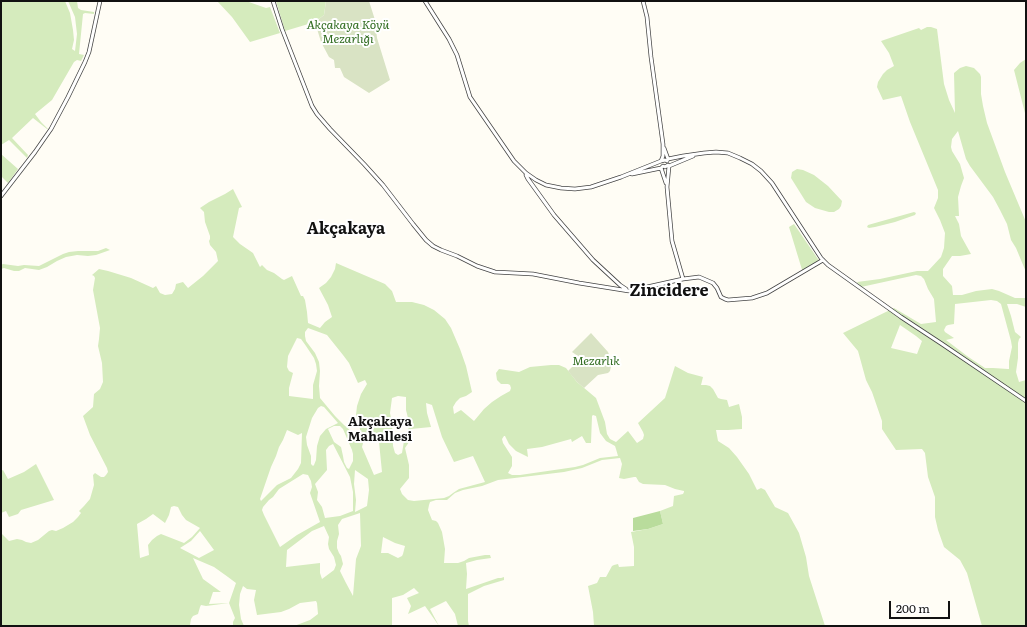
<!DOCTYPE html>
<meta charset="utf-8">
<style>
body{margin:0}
#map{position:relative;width:1027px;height:627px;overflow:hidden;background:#fffdf5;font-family:Literata,serif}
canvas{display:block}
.frame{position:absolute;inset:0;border:2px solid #111;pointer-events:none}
.scale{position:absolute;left:889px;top:601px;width:61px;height:18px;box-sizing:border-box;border:2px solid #111;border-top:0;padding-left:5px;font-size:12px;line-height:14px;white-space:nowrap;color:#111;-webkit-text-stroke:3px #fff;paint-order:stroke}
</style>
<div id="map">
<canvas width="1027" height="627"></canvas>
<div class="frame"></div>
<div class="scale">200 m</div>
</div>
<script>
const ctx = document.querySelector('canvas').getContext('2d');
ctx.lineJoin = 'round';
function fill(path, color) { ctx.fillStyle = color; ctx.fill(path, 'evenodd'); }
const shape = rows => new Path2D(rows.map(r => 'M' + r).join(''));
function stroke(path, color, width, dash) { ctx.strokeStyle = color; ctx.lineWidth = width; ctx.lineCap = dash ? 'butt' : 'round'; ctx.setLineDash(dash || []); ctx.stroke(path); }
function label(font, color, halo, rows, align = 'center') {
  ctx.font = font + ' Literata,serif'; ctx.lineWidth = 4; ctx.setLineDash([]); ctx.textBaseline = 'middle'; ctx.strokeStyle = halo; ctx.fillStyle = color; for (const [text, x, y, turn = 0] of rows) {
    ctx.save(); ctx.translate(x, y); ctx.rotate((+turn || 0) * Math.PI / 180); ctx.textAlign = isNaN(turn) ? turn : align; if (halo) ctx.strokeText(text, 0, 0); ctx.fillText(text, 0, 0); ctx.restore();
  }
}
const green = shape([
 [1,1,65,1,70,13,73,30,74,40,72,49,75,51,77,34,75,17,68,1,77,1,78,8,81,10,94,12,94,14,85,13,83,14,79,54,84,55,81,61,77,60,74,62,52,100,35,114,41,122,48,129,47,129,33,118,12,138,28,155,27,158,9,140,1,145],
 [217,1,246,1,266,8,270,7,280,33,250,42,232,17],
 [276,1,326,1,324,15,315,22,285,31],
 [927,27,931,27,937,29,944,84,949,100,955,113,954,73,960,68,966,66,974,68,980,74,981,77,981,94,983,106,987,123,1005,172,1026,222,1026,272,1016,248,1011,240,1007,224,1000,210,993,197,970,166,966,159,958,131,952,139,951,147,952,151,960,164,964,178,961,186,958,197,959,216,955,216,959,224,961,236,971,254,960,256,952,256,943,269,943,276,952,286,953,295,962,295,976,291,992,289,999,291,1015,298,1025,298,1025,283,1026,279,1026,307,1017,304,1007,304,1011,316,1015,332,1021,337,1019,339,1018,343,1018,358,1016,372,1019,382,1026,380,1026,626,982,626,967,573,960,560,944,547,938,530,935,517,935,497,928,477,925,453,922,449,896,450,882,429,882,421,872,392,866,380,858,351,843,333,894,308,921,324,936,322,934,299,928,289,924,279,921,276,916,275,861,287,857,282,880,279,917,271,928,271,941,257,944,248,945,233,940,220,934,208,938,198,938,190,910,122,901,96,883,100,877,87,878,82,883,74,887,70,894,66,889,53,881,41,919,28,921,30],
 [991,300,997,301,1001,304,1011,341,1012,347,1009,361,1009,369,1008,369,993,368,985,368,967,356,946,340,954,338,945,332,944,330,946,326,948,325,954,324,955,304],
 [900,325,916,336,922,341,917,354,891,348],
 [1026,59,1026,117,1014,70,1020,63],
 [1,154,18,169,8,183,1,176],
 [797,169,803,170,814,175,828,186,842,201,841,206,839,209,834,212,829,212,815,208,806,202,791,178,792,172],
 [233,189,242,207,239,208,233,237,240,244,253,253,260,267,262,265,267,270,274,273,282,279,284,280,292,276,301,296,303,296,305,300,307,312,308,323,320,328,325,322,332,317,328,305,319,288,326,283,331,277,335,269,336,263,385,284,392,291,396,302,412,302,424,305,434,310,445,319,451,328,460,349,466,366,472,392,466,396,460,398,456,402,453,407,454,414,461,410,474,421,484,409,492,402,501,396,510,391,511,388,510,385,508,384,501,384,497,380,496,373,499,369,519,372,530,367,551,365,559,365,566,368,577,382,596,398,605,422,607,434,610,439,616,442,628,431,637,443,643,439,644,435,643,432,638,423,665,398,675,366,688,373,703,377,701,385,706,385,710,386,713,389,718,398,721,399,727,400,729,407,739,404,742,417,742,429,728,430,716,430,718,441,729,448,737,457,749,474,757,490,761,488,765,490,775,507,788,513,799,533,806,557,809,576,825,626,594,626,593,612,588,586,597,583,600,577,606,577,612,566,614,565,618,564,619,567,634,566,634,547,631,532,648,529,663,524,660,511,673,506,674,496,683,494,684,492,684,491,675,489,665,485,643,484,639,482,636,477,634,477,624,479,619,478,622,464,620,458,602,460,582,468,564,472,498,480,482,486,463,490,455,493,447,500,436,500,430,502,429,505,428,510,432,520,436,521,438,523,442,532,445,549,444,563,458,563,464,561,469,558,485,555,490,555,491,558,477,560,466,563,467,574,466,589,498,578,501,578,504,577,504,580,484,586,468,594,468,621,469,626,458,626,455,614,446,601,430,609,439,626,425,606,408,614,411,606,407,598,419,593,414,588,403,595,392,598,392,626,294,626,310,620,318,614,317,603,316,601,300,603,289,609,281,612,257,615,254,600,256,590,247,589,243,586,240,594,239,605,241,619,244,626,233,625,233,622,235,618,229,603,206,606,201,605,200,607,198,614,193,616,191,619,190,625,185,625,185,626,1,626,1,533,9,541,17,539,22,540,26,542,31,543,38,540,49,531,52,530,56,531,63,528,73,522,78,517,81,513,79,511,84,506,90,499,94,485,93,475,95,473,101,477,104,477,106,475,108,472,107,468,90,435,83,416,93,407,94,394,100,389,103,382,102,363,98,346,99,339,100,328,93,290,95,278,94,276,92,275,99,269,108,271,131,278,153,288,156,286,160,293,165,295,172,294,175,289,176,284,183,282,188,288,203,276,218,261,216,252,210,245,209,241,210,239,210,236,205,222,204,212,200,208,209,202,225,194],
 [308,328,327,335,343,355,349,363,358,383,365,380,367,384,361,394,357,406,356,415,360,429,360,431,357,433,353,433,344,425,335,416,320,398,319,386,320,371,319,362,315,353,306,341,305,336,305,332],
 [297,338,301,339,306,346,314,358,316,364,317,371,313,385,313,399,289,396,289,388,293,373,289,371,287,367,288,356],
 [398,396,406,397,406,410,408,418,409,424,408,432,405,435,402,453,398,455,395,453,393,446,392,423,390,413,392,398],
 [426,403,432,405,442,437,454,462,473,456,485,482,459,489,453,493,449,496,444,498,414,501,408,500,402,494,400,489,409,478,409,465,405,448,409,442,409,437,411,429,431,427,427,413],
 [321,406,324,407,338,423,326,429,320,436,317,446,316,460,314,465,313,466,311,464,311,456,307,445,306,437,312,418,318,408],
 [593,415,596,416,600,433,606,441,615,446,616,449,618,456,600,458,583,465,575,467,520,475,512,475,508,473,512,466,512,457,503,443,502,439,504,436,505,436,509,444,516,451,528,457,527,449,542,447,571,439,572,442,582,436,586,443,591,443,592,416],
 [334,426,340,426,343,429,352,450,353,454,353,461,349,469,347,468,344,462,343,456,341,447,334,442,328,429],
 [287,430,298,435,302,433,301,463,298,469,291,478,277,485,261,501,260,499,271,467,276,456,279,447,283,440],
 [364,439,379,442,382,472,374,475,362,447],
 [333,444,350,477,353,492,353,511,340,516,325,518,322,507,317,500,318,492,315,484,327,470,326,450,329,446],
 [355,470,368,479,369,490,367,506,355,512,356,500,354,484],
 [303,474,308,475,311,481,312,487,310,493,320,522,297,535,280,547,264,515,262,510,263,507,269,500,273,497,279,489],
 [174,506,178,507,182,515,186,520,200,528,192,537,184,543,161,534,157,536,152,540,148,545,149,555,140,558,137,524,146,519,153,514,165,523,169,515,171,507],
 [360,513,361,546,356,559,353,596,346,583,340,571,343,564,341,556,339,553,337,548,337,541,339,534,338,525,342,519],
 [324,526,329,537,328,544,329,549,334,557,336,565,334,570,322,579,320,573,320,563,286,567,287,550,312,531],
 [200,531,214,550,199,558,180,548,191,541],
 [383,537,395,543,405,546,403,554,402,556,398,558,388,553,381,553],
 [193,558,214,567,228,577,236,583,229,603,209,604,213,592,221,592,203,579],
 [914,212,916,213,915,215,895,222,875,227,869,228,867,227,868,225],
 [794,224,820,262,803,273,789,227],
 [106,248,110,250,96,255,88,256,77,255,66,257,57,261,47,267,39,270,25,268,19,271,14,271,4,268,1,269,1,265,3,264,18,266,24,265,39,266,63,254,69,252,78,251,98,251],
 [36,464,54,500,21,510,18,514,9,517,6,511,1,513,1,471,3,470,8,479,24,472]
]);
const forest = shape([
 [660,511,663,524,648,529,633,531,633,518]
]);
const cemetery = shape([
 [326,1,369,1,375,20,377,38,390,80,369,93,344,77,340,68,335,68,334,60,329,57,321,42,315,22,324,15],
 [591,333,608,352,612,362,610,371,608,373,598,375,584,388,577,382,568,371,581,358,572,352]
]);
const tertiary = shape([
 [273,1,282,29,312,106,317,114,330,129,364,164,383,185,413,224,426,240,433,246,441,250,457,256,477,266,495,272,533,274,579,283,629,291,683,279,699,277,713,283,717,288,721,297,725,299,728,300,752,298,767,293,823,260],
 [425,1,449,39,457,55,470,97,514,161,526,173,536,180,546,185,561,188,575,189,591,187,621,177,661,161,665,160,667,161,668,159,683,156,704,153,716,152,728,153,740,158,752,164,761,171,772,183,821,258,828,265,901,317,942,344,1026,401],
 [643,1,647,17,651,57,663,144,663,156,661,161],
 [664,148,668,159],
 [669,166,667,187,672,241,683,279],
 [669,166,693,156],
 [661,168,666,183],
 [632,174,661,168,663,166,665,167,668,165],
 [526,175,528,179,554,215,593,260,620,285,626,289],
 [1,196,35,152,44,139,51,129,68,97,85,62,89,52,100,1]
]);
const parkNames = [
 ["Akçakaya Köyü",348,25],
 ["Mezarlığı",348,39],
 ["Mezarlık",596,361]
];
const neighbourhoodNames = [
 ["Akçakaya",380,422],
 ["Mahallesi",380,437]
];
const districtNames = [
 ["Akçakaya",346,229],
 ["Zincidere",669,291]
];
fill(green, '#d5ebbd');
fill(forest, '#b9dc9c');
fill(cemetery, '#d9e3c4');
stroke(tertiary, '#444', 4.5);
stroke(tertiary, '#fff', 3);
label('italic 12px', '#2f6b1f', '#fff', parkNames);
label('bold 13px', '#111', '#fff', neighbourhoodNames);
label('bold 16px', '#111', '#fff', districtNames);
</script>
